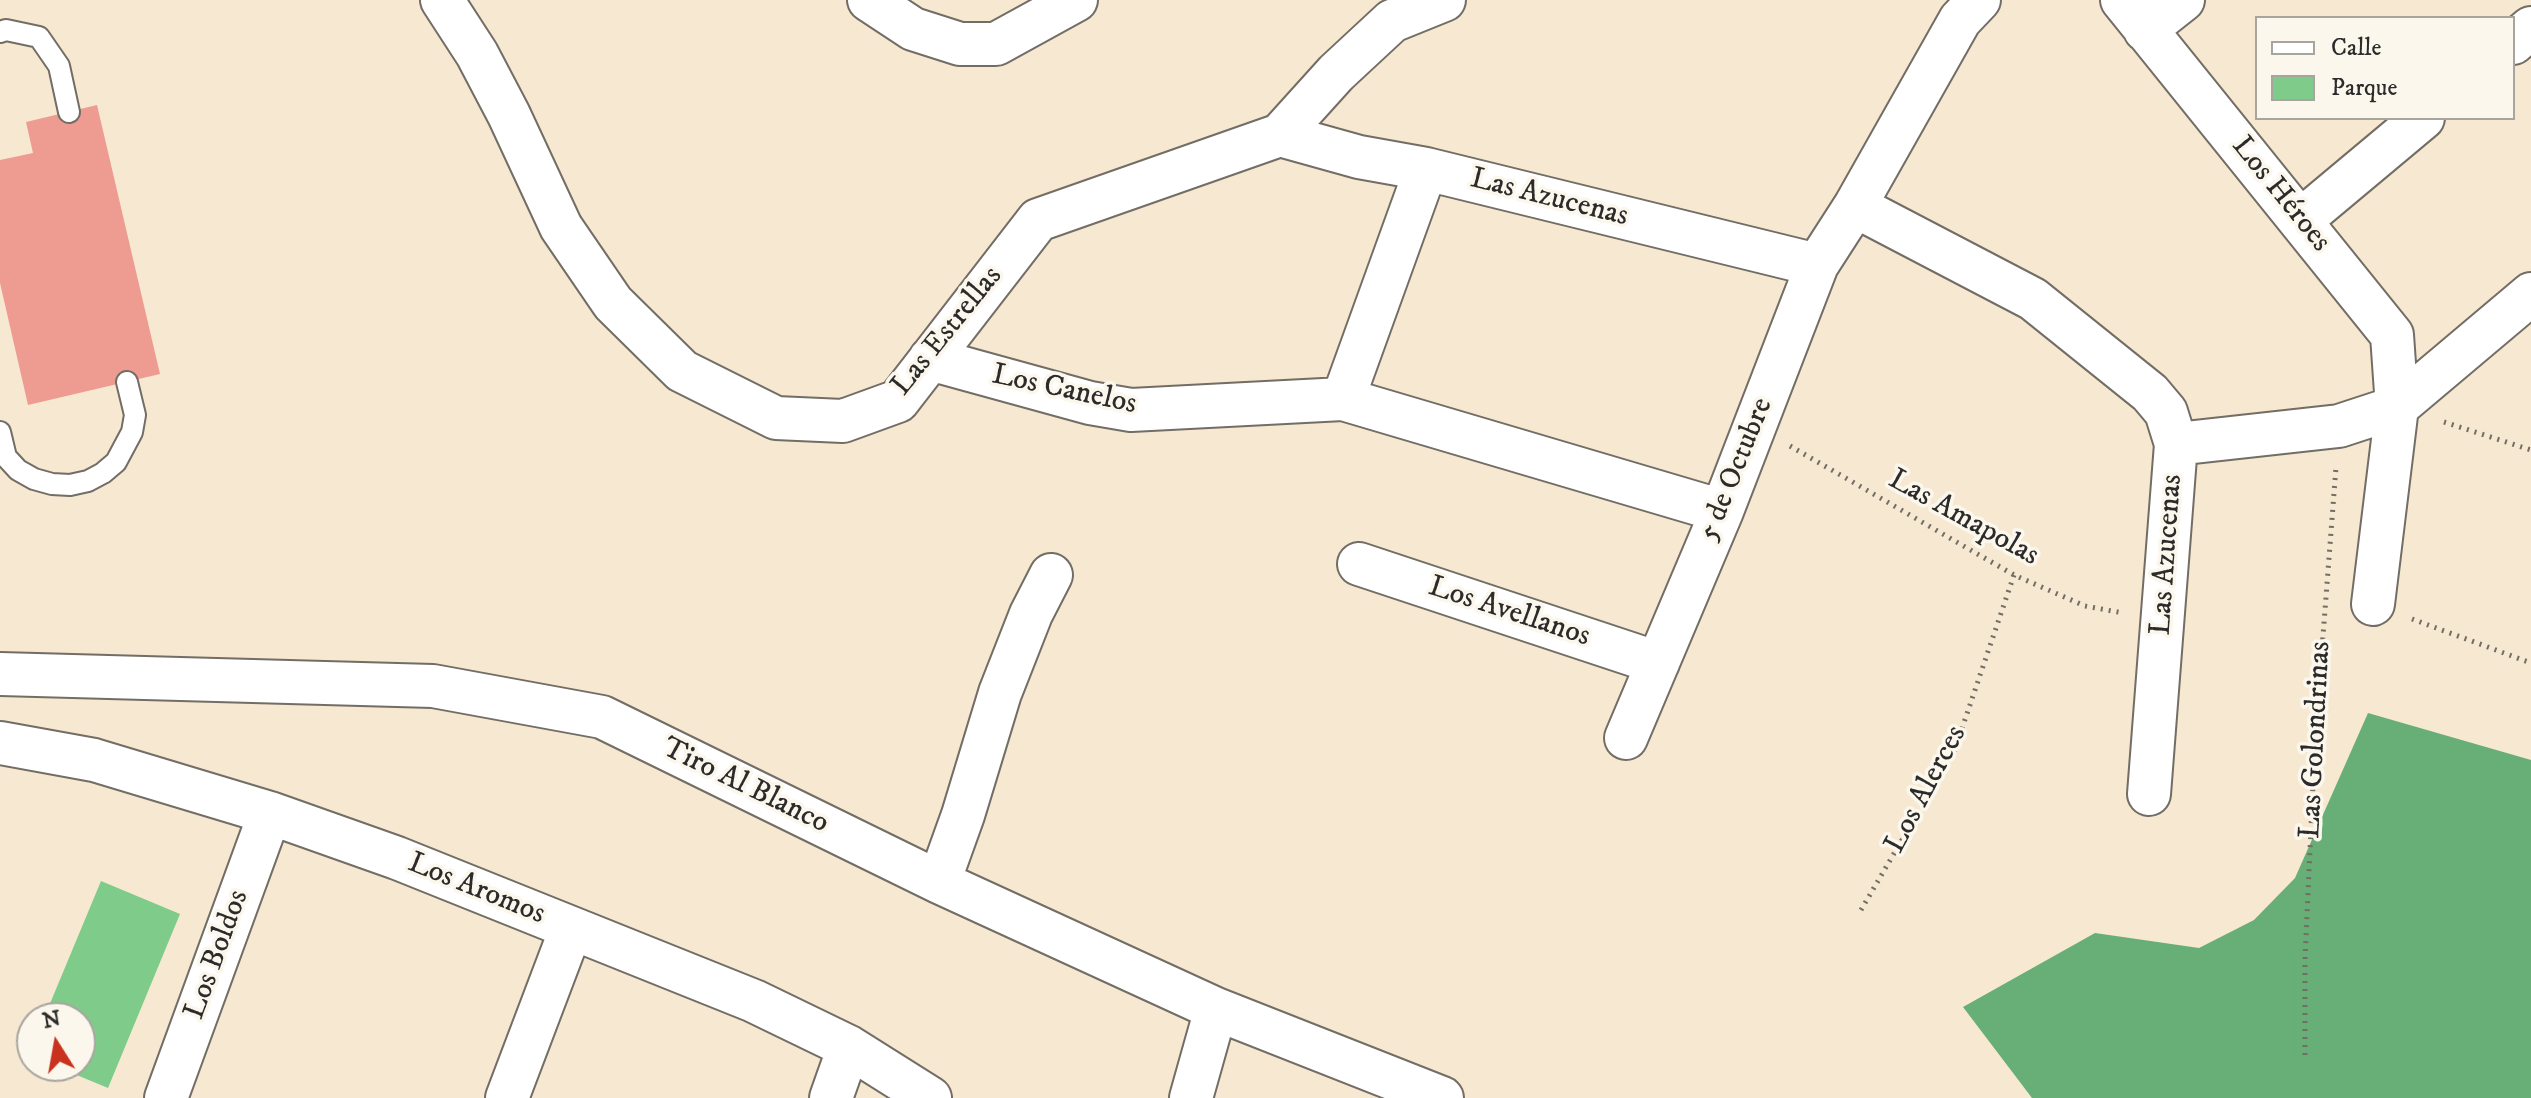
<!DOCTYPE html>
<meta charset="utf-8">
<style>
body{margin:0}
#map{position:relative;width:2531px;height:1098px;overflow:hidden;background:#f6e8d1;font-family:"IM FELL DW Pica",serif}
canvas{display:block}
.legend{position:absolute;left:2255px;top:16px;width:260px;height:104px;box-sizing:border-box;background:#fbf7ec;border:2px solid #a8a59f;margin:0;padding:10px 14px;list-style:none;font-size:24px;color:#2b2b2b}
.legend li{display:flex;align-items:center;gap:16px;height:40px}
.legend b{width:40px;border:2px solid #a8a59f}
.north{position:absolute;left:16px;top:1002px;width:80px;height:80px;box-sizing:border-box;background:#fbf7ec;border:2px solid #a8a59f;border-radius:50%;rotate:349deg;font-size:22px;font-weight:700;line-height:32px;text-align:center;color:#2b2b2b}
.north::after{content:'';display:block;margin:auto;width:28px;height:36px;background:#c8321e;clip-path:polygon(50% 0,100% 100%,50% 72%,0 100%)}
</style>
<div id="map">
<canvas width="2531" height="1098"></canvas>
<ul class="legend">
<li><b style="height:10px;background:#fff"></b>Calle</li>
<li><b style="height:22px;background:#7fcb8a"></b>Parque</li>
</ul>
<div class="north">N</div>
</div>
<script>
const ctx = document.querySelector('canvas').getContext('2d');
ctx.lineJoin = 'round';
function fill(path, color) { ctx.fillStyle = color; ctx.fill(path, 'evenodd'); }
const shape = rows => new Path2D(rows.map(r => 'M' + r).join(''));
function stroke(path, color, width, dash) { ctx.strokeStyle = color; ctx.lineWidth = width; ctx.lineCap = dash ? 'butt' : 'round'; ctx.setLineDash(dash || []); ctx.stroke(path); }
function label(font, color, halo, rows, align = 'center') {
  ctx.font = font + ' "IM FELL DW Pica",serif'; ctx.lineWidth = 7; ctx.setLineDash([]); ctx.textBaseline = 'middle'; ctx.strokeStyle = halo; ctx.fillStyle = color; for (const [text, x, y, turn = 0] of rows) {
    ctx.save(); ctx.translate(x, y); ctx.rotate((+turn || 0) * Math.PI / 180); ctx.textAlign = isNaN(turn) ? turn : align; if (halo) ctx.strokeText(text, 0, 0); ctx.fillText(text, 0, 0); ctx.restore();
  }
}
const green = shape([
 [101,881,180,914,108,1088,55,1066,80,1066,80,1018,44,1018]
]);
const forest = shape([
 [2368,713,2531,760,2531,1098,2032,1098,1963,1007,2095,933,2199,948,2254,920,2295,878]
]);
const building = shape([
 [97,105,160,374,28,405,0,283,0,160,33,153,26,122]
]);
const path = shape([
 [2444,422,2531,450],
 [1790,446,2014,575,2085,606,2123,613],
 [2412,619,2531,663],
 [1861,910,1955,749,2014,575],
 [2305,1055,2305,959,2315,740,2336,467]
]);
const lane = shape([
 [0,32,6,30,39,37,59,66,69,112],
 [0,432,6,457,18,470,34,479,52,484,70,485,88,481,103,473,116,462,132,432,135,415,127,382]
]);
const street = shape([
 [442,0,477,54,509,115,561,227,613,303,682,371,776,418,843,421,898,401,1038,220,1280,135,1336,73,1392,21,1444,0],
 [869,0,913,29,960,44,996,44,1076,0],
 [2122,0,2392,335,2397,407,2373,604],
 [2145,30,2183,0],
 [2513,43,2531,28],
 [1280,135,1359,157,1426,169,1817,265],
 [1855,206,2033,299,2150,393,2166,412,2176,444,2149,794],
 [2301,220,2423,118],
 [930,359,1090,403,1131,410,1343,399,1722,511],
 [1343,399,1426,169],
 [2176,444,2339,426,2397,407,2531,294],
 [1359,564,1658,663],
 [0,674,433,686,602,717,939,882,1216,1009,1442,1098],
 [1626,738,1722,511,1817,265,1855,206,1960,20,1979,0],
 [0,743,94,760,270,813,397,858,754,1001,849,1047,930,1098],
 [939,882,963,815,1000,693,1031,614,1051,575],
 [166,1098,270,813],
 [507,1098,571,929],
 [831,1098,849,1047],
 [1191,1098,1216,1009]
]);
const streetNames = [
 ["Los Héroes",2280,195,51],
 ["Las Azucenas",1549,199,14],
 ["Las Estrellas",948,332,-51],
 ["Los Canelos",1064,391,12],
 ["5 de Octubre",1737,470,-68],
 ["Las Amapolas",1963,519,29],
 ["Las Azucenas",2168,555,-86],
 ["Los Avellanos",1509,613,18],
 ["Las Golondrinas",2317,740,-87],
 ["Tiro Al Blanco",745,787,26],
 ["Los Alerces",1927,790,-62],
 ["Los Aromos",476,890,22],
 ["Los Boldos",218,955,-70]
];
fill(green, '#7fcb8a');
fill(forest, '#67af76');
fill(building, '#ee9c92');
stroke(lane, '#726d65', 24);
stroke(street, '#726d65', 46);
stroke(path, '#726d65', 5, [2, 6]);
stroke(lane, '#fff', 20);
stroke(street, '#fff', 42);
label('30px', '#2b2b2b', '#fbf7ec', streetNames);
</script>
